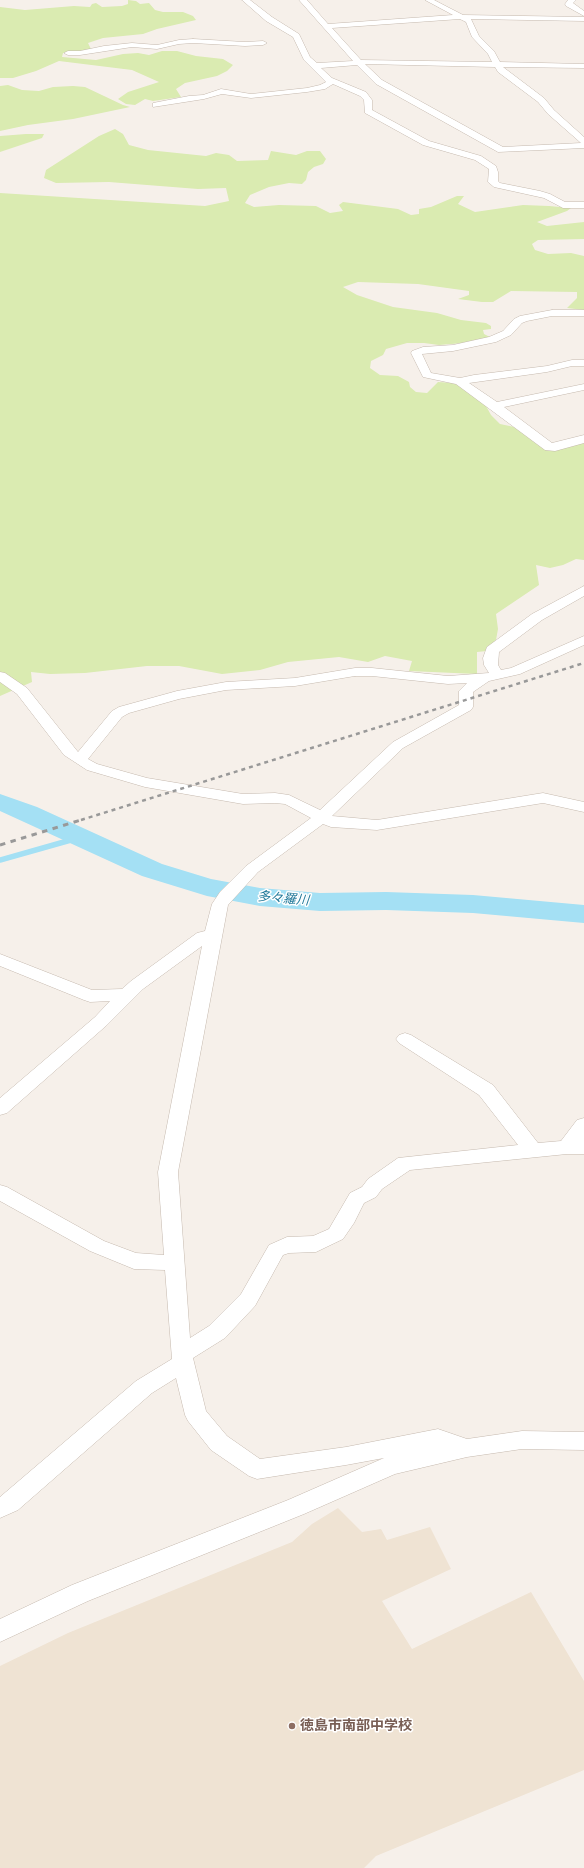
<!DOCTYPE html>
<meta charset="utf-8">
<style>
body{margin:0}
canvas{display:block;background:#f6f0ea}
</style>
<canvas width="584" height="1868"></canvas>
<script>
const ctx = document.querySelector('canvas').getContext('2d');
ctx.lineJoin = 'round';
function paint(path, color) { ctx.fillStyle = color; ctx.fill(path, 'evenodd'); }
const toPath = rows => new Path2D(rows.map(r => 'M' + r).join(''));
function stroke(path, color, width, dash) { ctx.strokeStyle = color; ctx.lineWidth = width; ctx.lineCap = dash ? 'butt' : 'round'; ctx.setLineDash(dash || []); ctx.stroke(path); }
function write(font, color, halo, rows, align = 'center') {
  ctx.font = font + ' Signika,"Noto Sans JP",sans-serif'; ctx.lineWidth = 3; ctx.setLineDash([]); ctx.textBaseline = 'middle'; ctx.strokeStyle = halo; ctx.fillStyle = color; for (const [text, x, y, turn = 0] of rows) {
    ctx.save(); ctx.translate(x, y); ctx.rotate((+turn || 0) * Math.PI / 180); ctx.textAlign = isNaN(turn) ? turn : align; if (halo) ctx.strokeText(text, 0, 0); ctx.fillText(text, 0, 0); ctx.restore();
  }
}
paint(toPath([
 [338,1508,362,1532,381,1529,387,1540,430,1527,451,1569,382,1601,412,1649,531,1592,584,1681,584,1770,376,1856,364,1868,0,1868,0,1666,68,1633,292,1542,312,1524]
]), '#efe3d3');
paint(toPath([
 [128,0,136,1,140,4,149,3,155,10,163,12,183,12,193,16,196,20,157,29,143,34,103,38,88,43,91,49,78,53,63,53,62,57,96,60,123,54,138,53,149,55,162,51,177,51,196,56,223,59,233,65,227,71,217,76,185,83,176,89,181,97,153,101,145,99,135,105,126,104,118,99,128,92,159,82,132,70,59,61,36,71,13,78,0,78,0,7,25,10,74,6,90,7,92,4,96,3,102,7,122,6,128,4],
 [8,85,22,90,39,91,53,87,73,86,85,87,123,105,130,107,73,119,28,125,0,131,0,86],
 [115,129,123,134,129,145,148,150,206,156,216,153,229,155,237,161,268,160,271,151,296,155,307,151,320,151,326,159,323,164,314,167,308,172,306,180,302,184,289,183,269,187,250,195,245,203,254,207,279,205,316,206,330,213,343,211,339,205,343,202,398,209,411,215,419,214,419,209,431,207,457,196,464,196,458,204,475,212,523,205,549,206,571,208,567,211,537,222,547,226,584,222,584,239,538,240,532,244,535,250,548,254,571,253,584,256,584,310,567,308,577,298,577,292,511,291,493,302,482,302,458,299,469,295,469,291,418,284,358,282,343,287,357,295,393,307,437,313,461,320,486,323,491,326,491,329,483,330,484,334,490,337,463,343,439,345,424,343,407,343,386,349,383,355,371,361,370,368,380,375,398,376,409,382,410,387,416,392,427,393,438,382,453,383,465,388,486,406,491,415,500,424,519,428,542,445,584,442,584,560,576,559,563,565,550,568,536,565,539,585,496,614,498,629,496,640,487,651,477,652,477,674,409,671,412,661,385,656,368,662,339,657,288,662,260,670,222,674,179,666,147,666,85,673,50,674,31,672,32,682,0,696,0,193,205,206,229,201,226,188,198,189,109,182,56,183,44,178,46,170,99,136],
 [26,134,44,134,42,138,0,152,0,136]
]), '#daebb1');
stroke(toPath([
 [0,860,78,838]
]), '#a4e0f4', 5.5);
paint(toPath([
 [0,794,37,807,162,864,211,879,260,888,320,893,386,892,473,895,584,905,584,923,473,913,386,910,320,911,260,906,207,896,142,876,0,811,0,794]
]), '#a4e0f4');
const minor = toPath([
 [242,0,250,0,272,17,299,34,310,57,317,63,353,61,299,0,307,0,328,24,453,15,425,0,434,0,463,15,584,17,584,21,471,19,479,36,494,51,500,62,584,64,584,68,503,67,544,98,554,110,584,137,584,148,498,152,376,84,357,65,321,68,332,78,366,92,372,100,372,110,429,141,481,156,496,166,498,172,498,181,500,183,540,191,550,194,565,202,584,202,584,208,563,208,544,198,494,187,488,182,489,169,475,160,423,145,365,113,364,100,360,96,333,84,325,89,307,92,251,98,222,94,204,99,153,107,153,103,189,96,203,95,221,89,251,94,307,88,320,85,326,82,304,60,293,37,266,21,242,0],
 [460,19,466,22,472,37,488,54,492,62,361,60,332,28,460,19],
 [365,64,495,67,498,72,538,102,548,114,581,143,503,147,382,80,365,64],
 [568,0,576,0,573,3,584,11,584,16,566,6,565,4,568,0],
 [193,39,245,42,263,41,267,43,263,45,245,46,193,43,179,44,157,49,132,47,80,55,68,55,64,53,68,51,80,51,104,46,132,43,157,45,179,40,193,39],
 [552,310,584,310,584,316,552,316,527,321,522,323,511,335,496,342,453,351,422,354,431,373,460,378,474,375,547,366,572,360,584,360,584,366,572,366,547,372,469,383,497,402,584,384,584,390,504,407,552,443,584,435,584,443,555,451,545,450,456,384,423,377,411,353,412,351,423,347,453,345,489,337,503,331,514,319,520,316,552,310],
 [584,586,584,596,542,620,499,652,498,665,501,670,511,668,584,636,584,645,520,674,489,681,473,692,473,707,471,710,403,748,332,816,377,820,543,793,584,802,584,812,543,803,377,830,331,827,323,824,258,872,228,905,178,1172,190,1338,209,1326,241,1294,269,1245,287,1237,313,1236,329,1229,350,1193,362,1187,368,1179,398,1158,518,1145,479,1095,399,1043,396,1039,399,1035,405,1033,411,1035,493,1085,538,1143,561,1141,577,1120,584,1118,584,1154,567,1154,410,1170,382,1189,376,1197,364,1203,354,1223,343,1239,316,1252,289,1253,283,1255,255,1306,225,1338,193,1358,206,1411,227,1436,260,1459,346,1447,438,1429,467,1439,522,1431,584,1432,584,1450,522,1449,467,1457,395,1474,304,1514,88,1601,0,1642,0,1619,72,1585,288,1500,384,1458,346,1465,257,1479,249,1476,211,1450,188,1421,185,1415,176,1378,152,1393,18,1510,0,1518,0,1497,136,1381,172,1359,165,1270,134,1269,90,1251,0,1201,0,1185,7,1187,104,1241,136,1253,164,1255,158,1172,202,946,143,989,107,1025,7,1113,0,1115,0,1098,95,1017,110,1001,90,1002,84,1000,0,966,0,954,92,990,122,989,131,981,197,933,205,931,212,904,220,892,246,866,311,818,285,804,275,803,243,804,145,787,87,770,64,755,17,694,0,682,0,672,5,673,27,688,78,752,112,711,119,707,177,691,226,682,295,678,355,668,372,668,448,676,489,673,484,665,483,658,487,647,532,614,584,586],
 [355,676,372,676,448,684,467,683,459,691,459,705,393,742,320,810,289,795,275,793,243,794,147,778,97,764,88,759,122,717,129,713,179,699,226,690,295,686,355,676]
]);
stroke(minor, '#c5b9ae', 1);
paint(minor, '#fff');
stroke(toPath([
 [81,820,584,663]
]), '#999', 2.5, [4, 4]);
stroke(toPath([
 [0,845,84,819]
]), '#999', 3, [5.5, 5.5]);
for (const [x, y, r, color] of [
 [292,1726,4,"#8d6e63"]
]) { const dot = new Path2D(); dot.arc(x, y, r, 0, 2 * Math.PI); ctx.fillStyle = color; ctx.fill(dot); stroke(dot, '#fff', 1.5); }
write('italic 13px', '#247b9b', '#fff', [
 ["多々羅川",283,899,5]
]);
write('bold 14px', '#785e54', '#fff', [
 ["徳島市南部中学校",300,1726]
], 'left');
</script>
